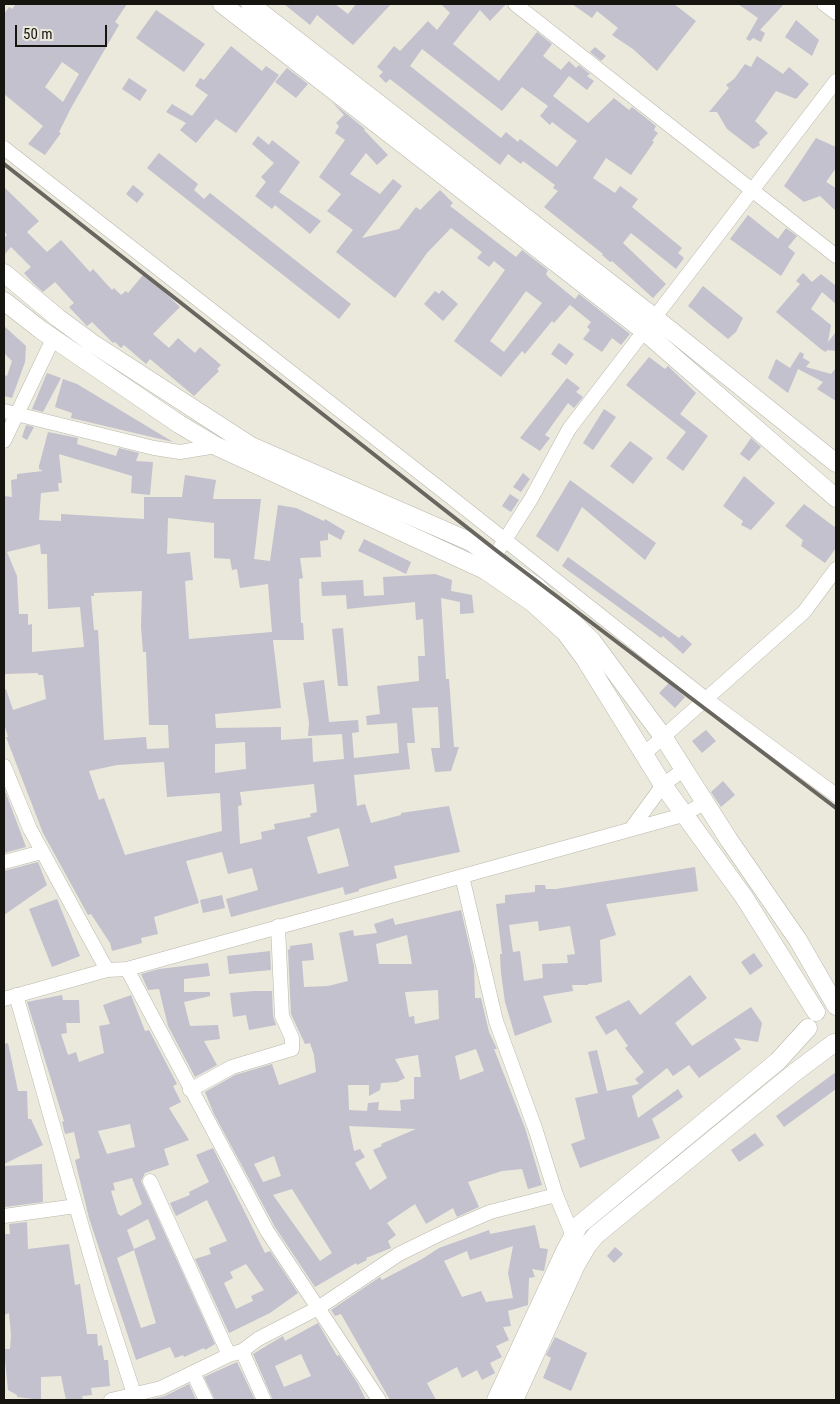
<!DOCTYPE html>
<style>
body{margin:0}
#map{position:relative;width:840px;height:1404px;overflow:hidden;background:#ebe8dc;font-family:"Roboto Condensed",sans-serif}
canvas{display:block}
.frame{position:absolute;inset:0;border:5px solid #161510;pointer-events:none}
.scale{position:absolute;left:15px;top:25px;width:92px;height:22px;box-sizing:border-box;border:2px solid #161510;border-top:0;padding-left:6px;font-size:15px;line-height:18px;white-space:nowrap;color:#161510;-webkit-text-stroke:4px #ebe8dc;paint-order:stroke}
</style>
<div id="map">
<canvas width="840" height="1404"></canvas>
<div class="frame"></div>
<div class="scale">50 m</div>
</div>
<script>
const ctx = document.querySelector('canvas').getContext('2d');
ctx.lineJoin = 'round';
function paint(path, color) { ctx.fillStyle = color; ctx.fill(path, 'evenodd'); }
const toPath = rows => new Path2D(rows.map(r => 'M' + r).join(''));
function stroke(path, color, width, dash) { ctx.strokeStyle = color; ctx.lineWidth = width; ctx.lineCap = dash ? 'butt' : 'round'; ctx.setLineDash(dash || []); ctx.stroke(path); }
paint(toPath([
 [16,4,127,4,115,22,119,25,72,106,59,132,61,133,45,155,28,144,43,126,4,94,4,14,9,7,12,9],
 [62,62,79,74,63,102,45,87],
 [284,4,335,4,348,14,356,4,391,4,353,45,317,15,310,25],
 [441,4,506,4,490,21,480,10,453,44,499,81,537,32,552,44,543,56,561,70,569,61,576,68,579,65,590,74,587,76,594,81,587,90,569,76,553,96,588,123,614,98,629,110,632,107,656,126,654,130,658,133,652,141,654,142,631,175,606,158,593,178,615,193,620,186,638,199,632,207,682,248,678,253,684,258,676,269,631,233,623,243,666,284,653,298,612,261,610,262,602,255,603,254,544,207,558,191,553,188,555,185,523,161,521,164,508,154,500,165,390,79,386,83,379,76,383,72,377,67,394,46,400,51,428,21,437,30,450,13],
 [422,49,502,111,522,87,548,106,540,116,550,125,552,122,577,141,557,167,520,139,518,142,506,132,501,138,410,66],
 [572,4,674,4,696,21,657,71,633,49,612,35,618,28,597,11,592,18],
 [738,4,784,4,760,30,765,33,761,42,753,38,750,41,746,39,758,18],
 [156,10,205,44,184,72,136,38],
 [796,20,819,40,812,56,785,37],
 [231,46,262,71,266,66,279,75,236,133,216,119,196,143,180,130,186,123,166,112,172,104,192,116,208,95,195,86,200,78,204,80],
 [595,47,606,56,601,61,590,52],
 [757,56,783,74,789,67,809,84,796,99,776,91,755,121,768,133,759,142,760,145,753,149,727,129,717,112,709,112,729,88,726,85,734,79,745,64,751,67],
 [287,68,308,84,296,98,275,82],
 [129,78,147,90,140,101,122,89],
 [332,102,365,129,364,130,388,155,377,165,366,153,350,174,380,194,393,179,402,186,362,238,399,229,416,207,420,210,440,190,453,203,450,206,516,257,522,250,548,270,546,274,548,277,575,299,554,323,552,321,525,354,522,351,501,377,454,341,505,270,494,261,489,267,477,258,482,252,451,228,427,253,395,298,336,252,353,230,327,211,341,194,319,177,345,140,335,133,339,126,336,123,344,115],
 [526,291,542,303,504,352,490,341],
 [258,136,269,145,272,140,300,162,279,192,321,221,310,234,275,205,272,209,255,196,266,182,261,177,274,163,252,144],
 [816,138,836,147,836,168,826,182,836,188,836,211,820,196,804,202,784,186],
 [159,153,198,184,194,190,204,199,210,193,351,304,339,319,147,168],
 [133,185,144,194,137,203,126,194],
 [4,187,39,221,27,232,47,252,61,240,90,272,93,269,112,290,114,288,121,295,126,291,128,293,143,275,162,290,180,307,153,334,169,348,178,338,195,353,200,347,221,365,217,369,219,371,194,396,150,359,146,364,124,345,121,348,115,342,113,343,92,322,87,326,69,307,74,303,55,282,43,292,33,283,24,273,31,267,11,247,4,255,4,238,7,235,4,231],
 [748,215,778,239,786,228,797,236,788,247,795,253,781,276,730,239],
 [803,273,812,282,821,274,836,286,836,304,822,292,811,309,831,325,828,342,836,332,836,351,827,350,826,352,822,350,776,312,800,284,796,281],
 [703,286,743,318,736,332,728,339,688,306],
 [442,290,458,304,443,321,424,304,435,291,439,294],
 [579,294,630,334,621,345,612,338,602,352,583,339,590,330,587,327,591,322,570,305],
 [4,326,26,346,25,362,12,398,4,396,4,375,7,376,12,361,4,353],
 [559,343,574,354,566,365,551,354],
 [800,352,804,354,803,358,810,362,806,367,831,374,836,368,836,401,817,389,823,382,798,369,788,393,768,378,776,359,790,368],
 [649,357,665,369,668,366,696,393,680,414,708,436,683,471,666,458,686,432,626,385],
 [47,373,61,378,43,412,32,409],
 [567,378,580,388,576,392,583,397,574,408,568,403,545,435,550,438,540,451,520,438],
 [63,379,77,384,173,442,71,418,72,413,55,407],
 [604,409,616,417,593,450,583,443],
 [26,425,34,427,27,440,22,437],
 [48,432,78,438,77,444,116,456,119,448,139,453,136,461,153,462,150,495,131,493,132,476,59,454,62,483,58,483,59,491,41,493,39,520,61,521,61,514,144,519,144,497,182,497,185,475,216,480,213,499,261,499,254,559,270,561,278,505,296,508,324,521,325,519,345,531,341,540,328,533,328,540,320,541,321,557,300,558,303,578,299,579,301,623,303,623,304,640,273,640,281,708,215,714,216,728,281,727,281,740,312,738,313,762,344,759,342,734,308,736,309,723,303,683,324,680,329,722,358,720,359,732,352,733,354,758,399,753,397,723,367,725,366,716,380,714,377,686,419,681,418,656,425,656,423,619,416,620,415,602,347,609,346,595,322,596,321,582,363,580,364,596,384,595,383,577,435,574,452,580,451,591,472,595,474,613,460,614,460,602,441,598,446,679,449,679,454,747,459,747,451,771,435,772,431,748,440,748,438,707,412,708,415,743,407,743,410,769,354,775,357,806,365,804,371,823,401,815,401,813,449,806,460,852,394,866,397,878,359,889,359,891,345,895,343,887,231,917,226,899,258,890,252,868,228,874,222,852,186,861,199,903,154,917,158,934,141,938,142,943,112,951,110,943,91,914,88,915,43,833,6,737,8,737,4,723,4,689,6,689,13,710,46,699,43,675,38,675,38,673,4,674,4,496,12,497,11,480,17,479,17,474,43,471,39,469,39,466],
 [168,518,214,523,214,558,230,559,232,570,237,569,240,588,268,584,272,632,189,639,185,581,193,580,190,552,167,554],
 [40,544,41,554,47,554,48,609,80,607,84,647,32,652,32,624,28,625,28,614,19,614,17,576,7,552],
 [142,591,141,627,143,652,146,652,149,725,168,725,169,748,147,749,146,737,104,740,98,630,94,630,91,596,94,596,94,593],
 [245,742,246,769,215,773,215,744],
 [164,762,167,797,220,793,222,831,125,855,104,798,99,800,89,771,117,765],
 [314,784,317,812,310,814,311,817,274,824,275,829,261,832,262,839,240,844,238,806,242,805,240,792],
 [339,828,349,866,318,874,307,837],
 [751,438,761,447,749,461,740,454],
 [630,441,653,458,633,484,610,466],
 [523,473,530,479,521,492,513,487],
 [744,476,775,503,751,530,741,525,743,521,723,506],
 [570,480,656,543,645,560,582,507,558,552,536,536],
 [510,494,519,500,511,512,502,506],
 [804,504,836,528,836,548,825,563,801,546,803,540,785,526],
 [364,539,411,562,406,574,358,551],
 [568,557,679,638,682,635,692,644,683,654,663,636,661,638,562,566],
 [343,628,348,686,338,686,332,629],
 [669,683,685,697,675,708,659,693],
 [706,730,716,741,702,753,692,741],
 [723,781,735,795,721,807,711,792],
 [4,788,26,847,4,853],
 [38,862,47,885,4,915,4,871],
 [695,867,698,891,606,904,616,935,600,940,602,982,588,984,588,985,572,985,573,991,543,996,552,1022,515,1036,505,1002,501,973,500,954,502,954,496,904,505,903,505,895,535,892,535,885,545,885,546,889,556,889],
 [538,921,539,931,570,926,575,954,567,955,568,963,542,964,543,978,524,981,520,951,513,952,509,925],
 [222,895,225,908,203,913,200,900],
 [57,899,80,956,52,967,29,909],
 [461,910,474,966,475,998,481,998,489,1032,497,1049,494,1049,525,1128,542,1185,528,1189,522,1169,502,1171,468,1182,479,1207,457,1217,453,1208,426,1224,415,1204,387,1223,396,1235,388,1241,391,1248,366,1258,367,1260,357,1265,356,1263,315,1287,275,1227,214,1114,205,1092,235,1075,272,1064,279,1085,316,1072,314,1055,310,1043,305,1044,291,1014,288,950,290,949,290,946,312,943,314,960,302,961,304,987,328,986,348,981,339,933,353,930,354,936,377,933,374,924,393,918,395,925],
 [407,935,412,964,379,964,376,944],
 [438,990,439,1019,415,1024,414,1016,409,1017,405,992],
 [476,1049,484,1071,460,1080,455,1056],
 [418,1055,421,1077,414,1077,414,1099,400,1100,401,1111,378,1110,379,1102,368,1103,367,1111,349,1110,348,1085,369,1085,369,1096,380,1090,381,1083,397,1082,405,1078,395,1059],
 [349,1126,416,1129,381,1144,382,1146,373,1150,387,1178,370,1190,355,1163,365,1157,360,1149,354,1151],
 [274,1156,281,1176,263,1182,254,1164],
 [292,1189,332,1253,320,1261,273,1195],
 [270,951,271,970,229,974,227,956],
 [754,953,763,966,750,975,741,962],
 [208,963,210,976,184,979,184,992,210,992,210,996,184,1002,190,1026,218,1025,220,1039,204,1041,217,1065,195,1077,168,1026,159,989,148,990,141,974,159,969],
 [690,975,707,998,675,1023,692,1046,751,1007,762,1023,758,1042,734,1038,741,1049,699,1078,689,1065,673,1076,667,1068,632,1096,638,1118,678,1089,683,1097,652,1119,660,1138,580,1168,571,1144,585,1139,575,1098,598,1093,588,1052,597,1050,607,1091,639,1084,635,1079,644,1072,625,1048,628,1046,616,1029,606,1035,595,1017,629,1000,640,1015],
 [254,991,272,991,273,1016,276,1025,249,1030,246,1015,233,1017,230,993],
 [62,995,63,1000,79,1000,80,1023,66,1023,67,1033,61,1034,68,1055,76,1052,79,1062,104,1053,99,1026,110,1024,103,1005,131,995,145,1031,149,1030,177,1084,173,1086,181,1102,169,1108,189,1140,164,1149,169,1165,145,1173,141,1181,215,1344,205,1350,204,1348,184,1357,183,1355,175,1358,170,1347,136,1360,89,1218,75,1160,80,1158,74,1132,65,1134,62,1122,64,1121,27,1002],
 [130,1124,135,1147,107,1154,98,1131],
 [132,1178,142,1204,121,1216,118,1214,111,1191,115,1190,113,1183],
 [148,1219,156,1239,134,1249,127,1230],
 [134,1250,156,1323,141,1328,117,1258],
 [8,1043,18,1091,27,1091,28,1119,31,1119,43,1145,4,1164,4,1044],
 [836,1072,836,1089,784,1127,776,1116],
 [755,1133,764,1145,739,1162,731,1150],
 [213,1148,265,1253,270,1251,298,1293,270,1313,229,1333,195,1259,211,1254,209,1248,227,1241,207,1200,176,1216,170,1203,190,1195,189,1192,209,1182,196,1155],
 [246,1264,264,1290,251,1296,253,1301,236,1309,224,1283,233,1278,230,1272],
 [42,1164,43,1202,5,1207,4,1166],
 [27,1222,28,1249,69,1244,75,1285,80,1284,87,1334,97,1334,98,1346,102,1345,104,1360,108,1360,110,1386,91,1388,92,1395,82,1396,83,1400,66,1400,61,1376,41,1377,41,1400,17,1397,17,1395,8,1390,4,1349,10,1349,11,1335,9,1313,4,1315,4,1234,10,1234,9,1224],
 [535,1225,540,1248,548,1249,544,1271,532,1269,535,1277,529,1278,528,1305,508,1311,511,1326,503,1327,509,1340,496,1346,502,1357,490,1363,495,1373,482,1380,477,1370,462,1378,457,1367,427,1383,436,1400,390,1400,341,1314,335,1316,331,1310,380,1277,382,1280,422,1259,439,1248,489,1230,490,1234],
 [513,1246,508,1273,513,1298,486,1302,481,1291,462,1297,444,1261,467,1251,470,1260],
 [615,1247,623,1254,614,1263,607,1256],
 [318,1323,337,1356,339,1355,358,1384,366,1400,273,1400,253,1354,283,1336,285,1341],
 [301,1354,311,1376,284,1387,275,1366],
 [555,1337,587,1353,571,1391,543,1378,551,1358,546,1355],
 [237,1362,255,1400,215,1400,204,1377],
 [189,1384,196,1400,147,1400,165,1396]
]), '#c2c1cd');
const minor = toPath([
 [515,4,836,256],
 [824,4,836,13],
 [4,148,452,498,707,700,836,795],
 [4,411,154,448,180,452,216,446],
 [4,441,53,339],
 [489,565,531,499,569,429,836,81],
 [645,753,804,612,836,569],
 [4,766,30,829,107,970],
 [631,829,663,785,683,770],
 [4,862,42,852],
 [462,876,496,1021,536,1131,556,1195,573,1236],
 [127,969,267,1231,379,1400],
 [16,995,76,1206],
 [4,999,107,970,127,969,683,815,704,803],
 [190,1090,232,1067,292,1049,292,1038,282,1016,278,926],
 [150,1181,229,1355],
 [4,1216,76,1206,101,1292,136,1400],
 [242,1351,264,1400],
 [193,1373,206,1400],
 [111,1400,161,1388,229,1355,242,1351,258,1339,318,1308,399,1254,444,1232,490,1212,556,1195]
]);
const tertiary = toPath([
 [222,4,644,331,836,498],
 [250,4,654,317,836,463],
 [4,273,58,318,92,343,251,446,471,542,537,587,592,641,664,738,729,840,798,940,836,1006],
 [4,301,41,330,179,424,216,446,485,570,533,603,565,632,585,659,663,785,744,897,816,1012],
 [496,1400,565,1251,579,1225,778,1061,808,1028],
 [514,1400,576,1265,587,1246,596,1235,794,1073,834,1043]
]);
stroke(minor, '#bab8ac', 15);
stroke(tertiary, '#bab8ac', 19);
stroke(minor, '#fff', 14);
stroke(tertiary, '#fff', 18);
stroke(toPath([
 [4,164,497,551,836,808]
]), '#68665f', 4);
</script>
